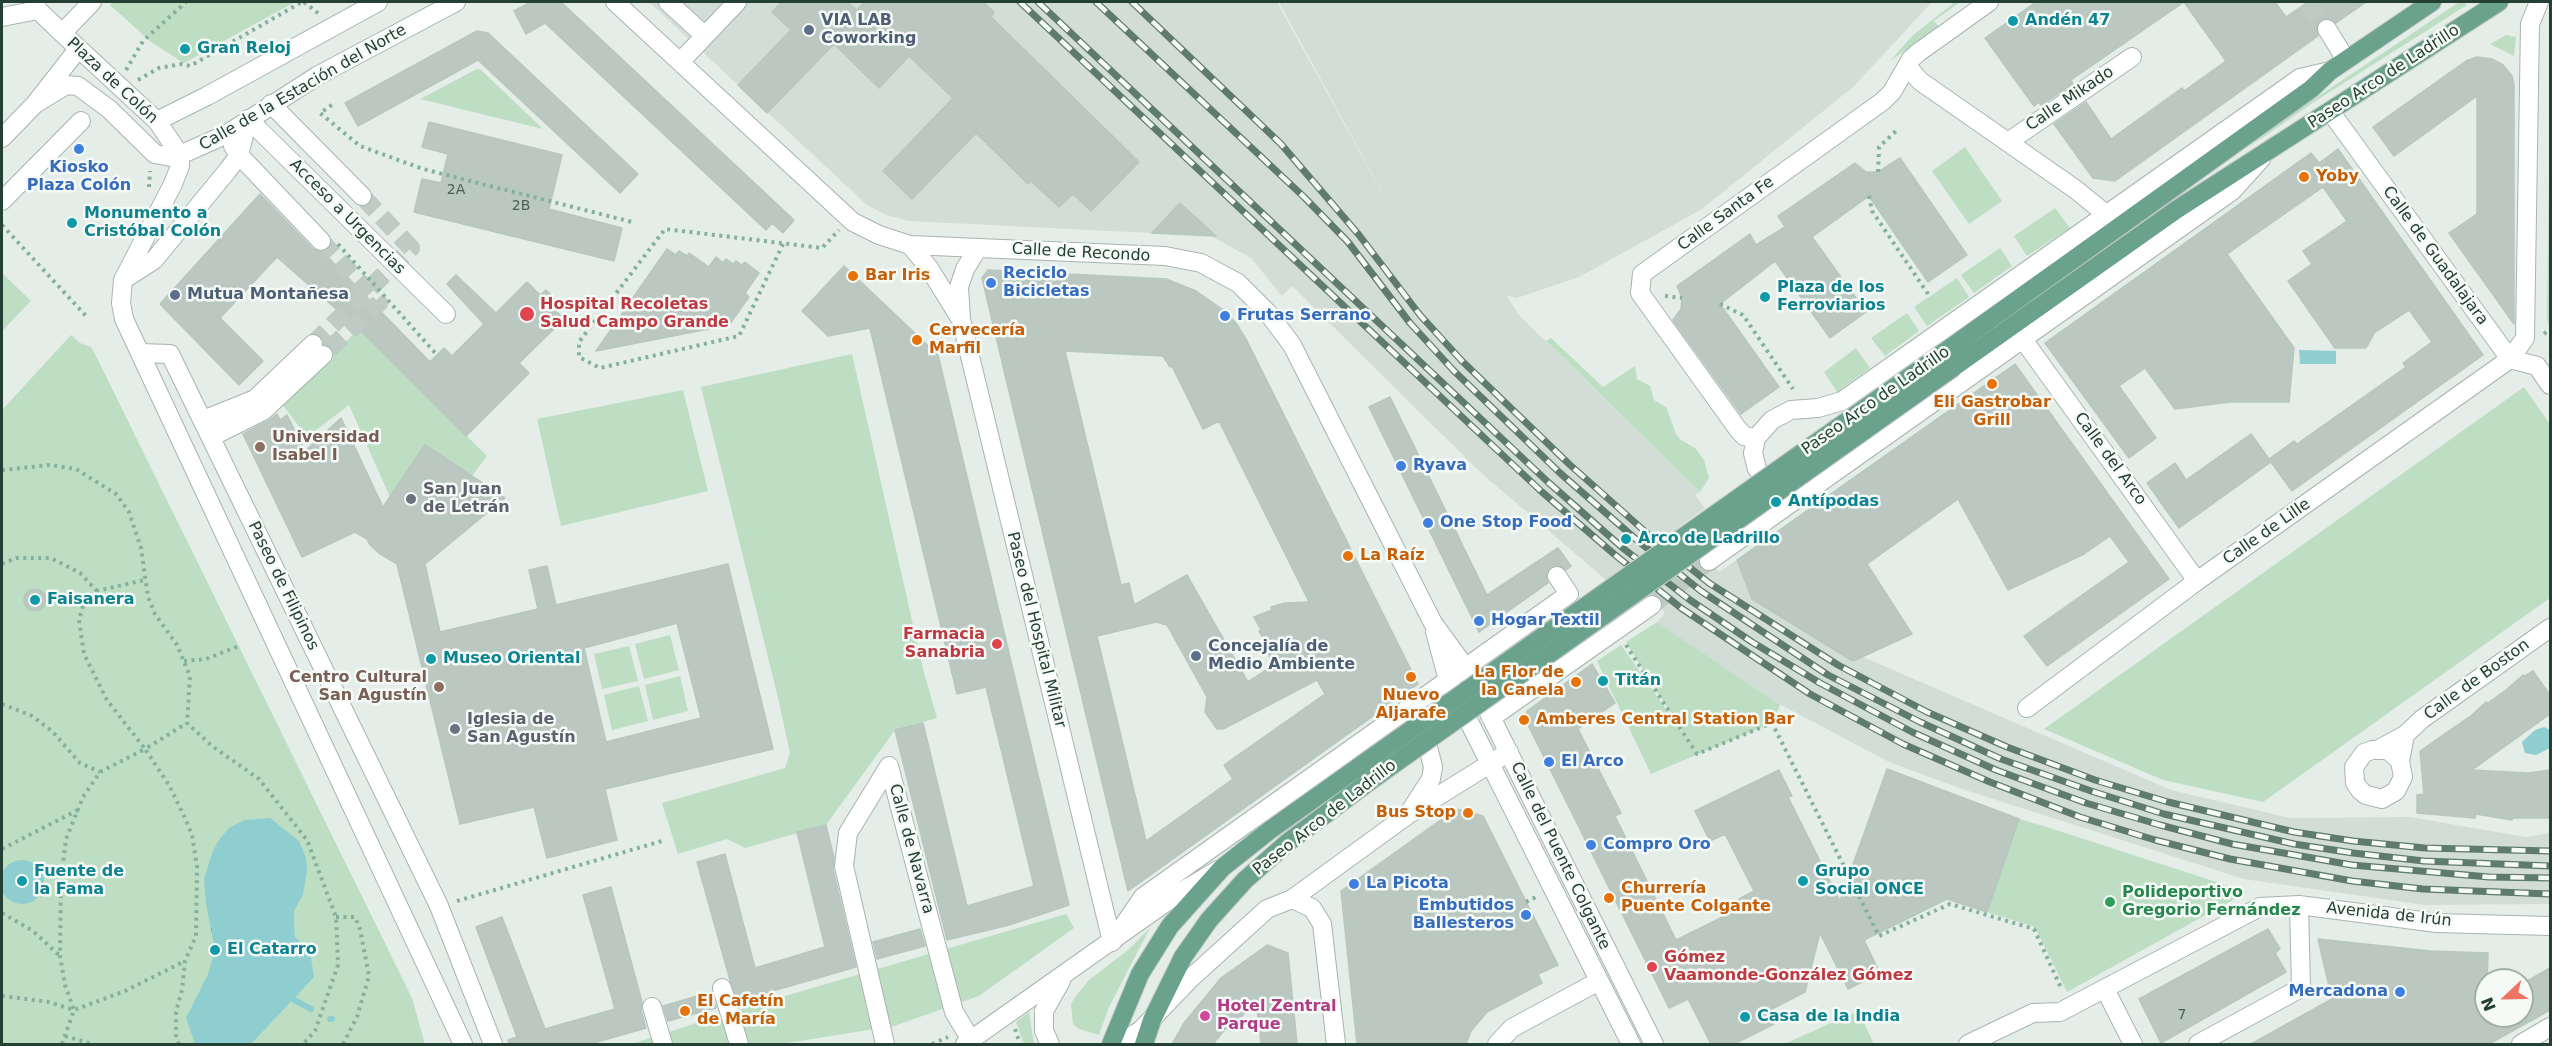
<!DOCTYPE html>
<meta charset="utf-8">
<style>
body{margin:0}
#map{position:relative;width:2552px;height:1046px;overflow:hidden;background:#e4ede8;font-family:"DejaVu Sans",sans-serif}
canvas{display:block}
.frame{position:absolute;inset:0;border:3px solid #243f34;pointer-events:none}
.north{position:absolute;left:2474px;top:968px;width:60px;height:60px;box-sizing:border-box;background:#f5faf7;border:2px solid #a1afa9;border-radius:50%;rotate:248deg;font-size:16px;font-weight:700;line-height:24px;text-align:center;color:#243f34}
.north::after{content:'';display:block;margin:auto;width:21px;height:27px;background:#ee7362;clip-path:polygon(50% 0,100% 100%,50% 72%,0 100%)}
</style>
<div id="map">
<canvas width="2552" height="1046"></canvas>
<div class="frame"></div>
<div class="north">N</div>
</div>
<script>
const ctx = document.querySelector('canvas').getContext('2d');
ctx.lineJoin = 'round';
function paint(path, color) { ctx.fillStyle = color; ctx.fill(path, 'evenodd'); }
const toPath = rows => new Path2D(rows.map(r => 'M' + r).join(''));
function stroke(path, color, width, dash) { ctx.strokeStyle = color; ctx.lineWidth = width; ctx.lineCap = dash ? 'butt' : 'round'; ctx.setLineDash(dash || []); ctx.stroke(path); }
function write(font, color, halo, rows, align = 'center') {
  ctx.font = font + ' "DejaVu Sans",sans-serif'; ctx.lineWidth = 5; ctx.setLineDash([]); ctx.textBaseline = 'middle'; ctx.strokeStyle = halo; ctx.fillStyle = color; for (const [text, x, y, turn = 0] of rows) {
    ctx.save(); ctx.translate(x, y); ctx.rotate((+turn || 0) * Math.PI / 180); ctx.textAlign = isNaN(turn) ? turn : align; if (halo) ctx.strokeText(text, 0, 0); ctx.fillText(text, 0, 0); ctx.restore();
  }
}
paint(toPath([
 [649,2,1277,2,1401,227,1279,2,1932,2,1853,87,1702,209,1579,277,1517,298,1506,295,1519,315,1700,492,1695,495,1705,508,1680,526,1719,572,1737,560,1752,599,1853,661,1863,657,2171,790,2290,818,2410,817,2526,837,2550,833,2550,904,2425,905,2244,879,1962,789,1889,762,1689,656,1657,622,1665,613,1652,596,1630,611,1605,579,1479,471,1292,286,1282,296,1251,258,1211,236,910,221,886,215,867,205]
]), '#d3ddd7');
paint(toPath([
 [113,2,295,2,184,63,151,42,110,5],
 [1955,2,1960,2,1934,21,1939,27,1890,61,1912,36],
 [2459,2,2464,2,2467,5,2314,102,2249,147,2283,120],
 [2506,35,2516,37,2514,56,2490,44],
 [477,69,480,69,543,129,420,99],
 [2550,98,2550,329,2547,319],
 [1965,147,2002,201,1969,224,1932,171],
 [2055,208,2070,228,2027,256,2014,236],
 [2000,248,2012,266,1974,293,1961,275],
 [2,273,31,301,2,331],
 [1957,278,1969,297,1927,326,1914,307],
 [1907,313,1919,331,1885,356,1871,338],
 [359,329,487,456,472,476,425,445,390,497,349,405,307,437,282,404],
 [71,335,80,343,91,347,94,352,412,998,425,1044,2,1044,2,410],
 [1551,338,1603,387,1635,366,1637,379,1650,386,1654,400,1666,407,1676,434,1681,440,1695,448,1704,460,1709,478,1700,492,1546,341],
 [1856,348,1870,368,1837,392,1824,372],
 [852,354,923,669,937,718,895,730,826,825,745,848,727,839,678,854,662,803,785,768,790,753,779,702,701,387],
 [2524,387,2550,424,2550,598,2263,802,2163,780,2044,729],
 [683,390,708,491,561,526,537,419],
 [1657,622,1780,705,1772,723,1651,774,1597,661,1621,645,1684,735,1626,642],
 [670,635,679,670,644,679,635,644],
 [629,646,638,681,602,689,594,654],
 [680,676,688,711,653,720,645,685],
 [639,686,648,721,612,730,604,695],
 [2019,819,2047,827,2247,892,2067,992,2035,927,1987,912],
 [1066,914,1074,928,979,996,894,1026,781,1044,632,1044,730,1012],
 [1150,928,1109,1007,1099,1035,1079,1029,1073,1024,1072,1015,1071,1004,1075,997,1089,980,1128,950],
 [1858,1011,1874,1044,1784,1044],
 [1029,1012,1034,1044,1024,1044,1016,1022]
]), '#bedec3');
paint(toPath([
 [2299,350,2336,351,2336,364,2300,364],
 [2544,727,2550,730,2550,748,2536,755,2525,753,2522,742,2535,730],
 [270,818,299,841,306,858,307,871,303,894,294,911,294,924,295,937,310,951,314,977,251,1044,195,1044,186,1018,208,974,215,950,206,904,204,879,212,853,218,841,229,828,245,820],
 '0 882a22 22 0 1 1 44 0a22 22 0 1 1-44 0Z'
]), '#8eced0');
stroke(toPath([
 [294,1000,311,1009],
 [330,1019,332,1019]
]), '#8eced0', 6);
const building = toPath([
 [531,2,561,2,794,220,783,233,772,223,766,230,545,23,526,34,514,11,531,2],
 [782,2,847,2,857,10,865,2,983,2,994,12,991,17,1139,162,1091,211,1073,194,1059,207,1031,181,1028,184,976,133,912,199,883,171,953,98,909,56,879,88,834,44,767,113,738,85,791,30,772,12,782,2],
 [2036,2,2184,2,2071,80,2073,84,2041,105,2039,102,2034,106,1985,38,2036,2],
 [2184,2,2275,2,2286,17,2308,2,2366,2,2336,23,2327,18,2321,20,2316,29,2318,36,2115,181,2093,178,2054,124,2086,102,2111,139,2182,88,2184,91,2226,61,2184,2],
 [477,31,488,33,638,174,620,193,478,60,358,126,345,103,477,31],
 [2477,57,2492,59,2503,65,2512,76,2514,85,2514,324,2449,233,2477,214,2477,96,2394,156,2373,127,2466,61,2477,57],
 [429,122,562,155,549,209,622,228,614,261,414,212,422,179,441,183,448,154,422,147,429,122],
 [2338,149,2483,355,2292,491,2271,462,2179,528,2147,483,2175,463,2186,480,2251,434,2269,459,2294,441,2297,444,2406,367,2403,363,2432,342,2409,310,2375,332,2366,348,2335,348,2288,281,2312,264,2303,251,2347,221,2323,187,2227,254,2294,348,2289,402,2230,402,2175,409,2145,368,2119,386,2156,438,2129,458,2045,343,2311,153,2319,163,2338,149],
 [1900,158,1967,255,1928,282,1869,196,1812,237,1866,312,1830,338,1775,261,1720,304,1779,387,1741,414,1673,320,1681,309,1682,298,1677,286,1750,234,1756,245,1785,227,1778,216,1855,163,1866,172,1878,172,1900,158],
 [260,194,313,249,323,252,430,362,444,348,452,356,484,324,447,284,456,275,496,313,527,282,540,295,546,290,560,304,555,310,564,319,519,363,529,373,466,436,359,329,277,257,220,318,263,361,239,385,160,304,260,194],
 [1180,203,1216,236,1152,233,1180,203],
 [667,249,676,255,679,251,687,256,689,253,709,267,716,257,723,263,726,259,733,264,736,261,742,265,745,262,759,273,745,293,749,297,729,325,596,351,667,249],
 [844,266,938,355,1069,905,1009,925,947,940,895,730,923,723,967,906,1034,886,986,687,957,694,870,328,828,336,802,311,844,266],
 [988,270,1166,279,1196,291,1222,309,1236,323,1247,341,1418,684,1128,891,982,278,988,270],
 [1065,351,1163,356,1170,367,1172,366,1203,429,1219,421,1309,602,1285,603,1271,607,1272,610,1254,617,1261,630,1259,631,1265,641,1263,643,1274,665,1248,682,1187,575,1134,605,1129,583,1121,585,1065,351],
 [1156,622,1167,625,1207,697,1205,712,1217,729,1223,729,1317,680,1325,694,1224,765,1233,779,1146,841,1097,636,1156,622],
 [2015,364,2169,579,2047,666,2024,636,2129,562,2110,536,2084,554,2008,590,1958,499,1867,564,1912,634,1853,661,1752,599,1737,560,2015,364],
 [1390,397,1487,595,1558,548,1571,566,1566,570,1557,565,1550,567,1546,576,1548,583,1479,632,1369,407,1390,397],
 [277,414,280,420,287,415,305,451,341,418,383,507,425,445,505,498,425,564,440,632,538,609,529,570,547,566,556,605,728,564,773,749,605,789,617,840,547,858,534,807,460,824,397,564,379,553,370,545,367,539,355,532,302,557,243,434,268,421,277,414],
 [677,623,701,718,606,742,584,648,677,623],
 '24 600a11 11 0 1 1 22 0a11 11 0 1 1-22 0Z',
 [1592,664,1615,703,1578,729,1621,813,1615,816,1676,940,1743,907,1739,899,1754,891,1725,834,1710,841,1695,811,1779,770,1792,796,1788,797,1840,901,1887,769,2019,819,1987,912,1947,899,1864,940,1880,973,1848,989,1820,933,1805,992,1768,1011,1774,1024,1734,1044,1711,1044,1688,999,1669,1008,1525,719,1527,711,1592,664],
 [2533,671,2550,695,2550,714,2472,770,2529,773,2550,770,2550,818,2513,818,2512,820,2476,814,2475,818,2417,813,2417,795,2424,794,2420,751,2472,715,2486,702,2488,703,2506,690,2523,675,2525,676,2533,671],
 [1456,809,1483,816,1558,965,1538,974,1542,983,1487,1012,1471,1031,1466,1044,1357,1044,1341,891,1456,809],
 [826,825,834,858,833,869,856,967,738,1001,730,980,697,862,725,854,755,968,825,947,797,832,826,825],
 [611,887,642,1002,641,1010,646,1028,590,1044,509,1044,508,1040,517,1037,476,927,502,917,545,1029,615,1009,583,895,611,887],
 [920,929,925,946,877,959,873,942,920,929],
 [2268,929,2280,949,2275,953,2286,972,2161,1043,2139,999,2268,929],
 [2318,939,2430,951,2488,953,2486,1016,2522,1016,2522,984,2550,968,2550,1010,2489,1044,2251,1044,2332,999,2318,939],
 [1267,945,1288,953,1297,1044,1261,1044,1256,999,1230,1031,1226,1028,1213,1044,1172,1044,1184,1023,1221,978,1267,945],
 [711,992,716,1008,668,1021,663,1006,711,992]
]);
paint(building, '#bac8c1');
stroke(building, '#b7c7be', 1.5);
stroke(toPath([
 [2307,2,2327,29],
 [321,241,379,303,323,355],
 [313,344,411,248,362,196],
 [1652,605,1709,561]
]), '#becac4', 18, [18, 9]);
const minor = toPath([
 [35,2,38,10,63,34,157,121,180,155,180,166,173,184,123,280,121,303,124,319,463,1044],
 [615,2,853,222,879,235,910,245,1165,256,1201,263,1238,283,1268,313,1292,345,1433,623,1465,667,1478,691,1654,1044],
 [668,2,705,36],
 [2,17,38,10],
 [69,26,92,2],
 [2327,29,2346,60],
 [680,62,737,2],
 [1907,66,1920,81,2075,189,2107,215],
 [35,104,66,85,78,86,109,109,155,154,171,157,180,155,227,134,317,76,456,2],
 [271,104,362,196],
 [2330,111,2510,359,2537,366,2550,385],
 [248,119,446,314],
 [157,121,207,96,378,2],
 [2,138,35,104,78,49],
 [2008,142,2132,57],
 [233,146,239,155,321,241],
 [2,201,81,121],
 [910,245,929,268,960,318],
 [978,248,965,269,959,287,961,319,1112,942],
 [126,278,154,260,228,170,239,155,248,119],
 [2022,338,2197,581],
 [140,353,170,354,439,906,493,1044],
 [203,420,255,399,313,344],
 [211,437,263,411,323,355],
 [1756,438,1772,420,1791,410,1818,408,1842,401,2300,78,2330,71],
 [1756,438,1744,436,1737,428,1640,293,1642,274,1883,101,1892,92,1911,59,1919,52,1989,2],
 [1756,438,1753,453,1757,469],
 [1709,561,2232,191,2261,159],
 [1435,632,1448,680,1631,1044],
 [2027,708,2197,581,2510,359,2525,338,2530,24,2539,2],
 [1491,718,1652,605],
 [2379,749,2405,735,2422,719,2550,628],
 [2400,761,2388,750,2372,750,2364,753,2354,767,2355,783,2360,790,2366,795,2382,799,2396,791,2403,777,2400,761,2405,735],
 [1411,810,1431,779,1433,767,1429,751,1420,729],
 [1292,899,1312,908,1322,924,1336,1044],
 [1112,942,1143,897,1569,594,1557,576],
 [722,988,739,1044],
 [2105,989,2133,1044],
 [652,1007,663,1044],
 [885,1044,844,866,848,833,889,766,954,1012,971,1040],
 [965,1044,1179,893,1218,870],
 [1050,1044,1044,1031,1044,1011,1061,981],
 [1119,1044,1141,1030,1191,978,1267,909,1292,899,1409,814,1509,752],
 [1497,1044,1512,1028,1599,981],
 [1968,1044,2033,1013,2060,1012,2260,907,2299,905,2437,923,2550,926],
 [2198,1044,2301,988,2299,905],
 [2521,1044,2550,1027]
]);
const major = toPath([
 [1943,353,2311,89,2330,71,2432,2],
 [1954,367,2176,210,2499,2],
 [1111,1044,1140,974,1170,926,1222,868,1270,830,1360,766],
 [1144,1044,1152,1020,1183,957,1209,920,1245,880,1287,843,1370,781]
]);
stroke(minor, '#a7b5ae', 20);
stroke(major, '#c2c9c6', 20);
stroke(toPath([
 [304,2,319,14],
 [126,70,143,41,186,2],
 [138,80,159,68,182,64,190,66,302,2],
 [332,105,320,113,360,146,423,169,632,222],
 [1878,172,1879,147,1896,131],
 [149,187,150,171],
 [1869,196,1872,211,1928,294],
 [2,225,87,317],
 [338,244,437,355],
 [783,244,739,336,600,368,579,357,579,342,665,229,822,248,839,230],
 [1665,296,1682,298],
 [1720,304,1743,315,1793,389],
 [2544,334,2550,329],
 [2,470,50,465,76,469,116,494,129,512,141,548,148,597,155,614,177,645,190,676,187,723,212,746,259,779,307,840,336,917,338,965,315,1031,303,1044],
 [2,564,16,558,51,558,80,573,97,591],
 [1626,645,1697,754,1772,723,1879,936,1950,904,2034,929,2062,990],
 [184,661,206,659,239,646],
 [2,704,32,716,52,731,80,763,100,772],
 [2,849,78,810],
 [457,901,662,841],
 [1526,902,1536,897],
 [2,913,33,931,59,955],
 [336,917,355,917,360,929,369,976,357,1017,343,1044],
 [211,930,212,930],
 [2,996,49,1002,74,1010,65,985,60,956,61,880,66,839,83,797,100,772,145,749,107,700,84,654,79,620,83,606,97,591,144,580],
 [1015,1029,1020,1044],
 [65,1036,92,1044],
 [62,1044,74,1010,125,991,185,961],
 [179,1044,176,1039,176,1012,182,990,185,961,196,936,197,866,192,835,185,818,169,785,145,749,187,723],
 [932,1044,948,1037]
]), '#86b09e', 4, [3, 4.5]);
stroke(minor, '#fff', 18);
stroke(major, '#6aa28d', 18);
const rail = toPath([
 [1020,2,1542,492,1614,554,1681,608,1810,694,1903,744,1990,782,2080,817,2155,840,2230,859,2352,881,2423,889,2550,894],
 [1038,2,1549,483,1624,549,1690,600,1752,642,1820,683,1912,732,1996,770,2086,803,2160,825,2232,844,2352,865,2489,877,2550,878],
 [1096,2,1304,197,1348,242,1410,323,1454,371,1560,473,1638,541,1701,591,1828,675,1920,722,2001,759,2091,791,2164,814,2294,844,2353,853,2424,861,2550,866],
 [1132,2,1281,144,1359,235,1420,315,1462,361,1569,464,1649,535,1709,583,1838,665,1927,712,2007,747,2095,780,2168,802,2294,832,2353,841,2425,848,2550,851]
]);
stroke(rail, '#5f7a6f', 7);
stroke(rail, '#f5faf7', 4.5, [14]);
const majorBridge = toPath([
 [1360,766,1943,353],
 [1370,781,1954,367]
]);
stroke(majorBridge, '#c2c9c6', 20, []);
stroke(majorBridge, '#6aa28d', 18);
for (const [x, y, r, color] of [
 [2013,21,6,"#0f9aa8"],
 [809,30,6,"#5c6f8a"],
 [185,49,6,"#0f9aa8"],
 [79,149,6,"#3f7fe0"],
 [2304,177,6,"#e8710a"],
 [72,223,6,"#0f9aa8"],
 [853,276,6,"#e8710a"],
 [991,283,6,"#3f7fe0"],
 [175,295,6,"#5c6f8a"],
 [1765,297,6,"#0f9aa8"],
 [527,314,8,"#e0444e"],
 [1225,316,6,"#3f7fe0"],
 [917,340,6,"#e8710a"],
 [1992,384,6,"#e8710a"],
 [260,447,6,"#8d6e63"],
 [1401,466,6,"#3f7fe0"],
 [411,499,6,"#6b7280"],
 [1776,502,6,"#0f9aa8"],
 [1428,523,6,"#3f7fe0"],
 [1626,539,6,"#0f9aa8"],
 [1348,556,6,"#e8710a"],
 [35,600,6,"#0f9aa8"],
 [1479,621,6,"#3f7fe0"],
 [997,644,6,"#e0444e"],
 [1196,656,6,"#5c6f8a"],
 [431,659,6,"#0f9aa8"],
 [1411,677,6,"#e8710a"],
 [1603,681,6,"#0f9aa8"],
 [1576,682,6,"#e8710a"],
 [439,687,6,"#8d6e63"],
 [1524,720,6,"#e8710a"],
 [455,729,6,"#6b7280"],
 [1549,762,6,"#3f7fe0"],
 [1468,813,6,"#e8710a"],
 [1591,845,6,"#3f7fe0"],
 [22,881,6,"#0f9aa8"],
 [1803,881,6,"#0f9aa8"],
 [1354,884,6,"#3f7fe0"],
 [1609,898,6,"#e8710a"],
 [2110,902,6,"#2e9e5b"],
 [1526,915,6,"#3f7fe0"],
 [215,950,6,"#0f9aa8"],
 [1652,967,6,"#e0444e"],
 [2400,992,6,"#3f7fe0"],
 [685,1011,6,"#e8710a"],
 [1205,1016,6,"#d1479c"],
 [1745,1017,6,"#0f9aa8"]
]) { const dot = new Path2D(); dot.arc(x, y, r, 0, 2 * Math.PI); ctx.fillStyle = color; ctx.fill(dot); stroke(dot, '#f5faf7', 2); }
write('14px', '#4a6157', null, [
 ["2A",456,190],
 ["2B",521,206],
 ["7",2182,1015]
]);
write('bold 16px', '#4e5e75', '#f5faf7', [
 ["VIA LAB",821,21],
 ["Coworking",821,39],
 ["Mutua Montañesa",187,295],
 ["Concejalía de",1208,647],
 ["Medio Ambiente",1208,665]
], 'left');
write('bold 16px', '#0d838f', '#f5faf7', [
 ["Andén 47",2025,21],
 ["Gran Reloj",197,49],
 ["Monumento a",84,214],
 ["Cristóbal Colón",84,232],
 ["Plaza de los",1777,288],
 ["Ferroviarios",1777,306],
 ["Antípodas",1788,502],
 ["Arco de Ladrillo",1638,539],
 ["Faisanera",47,600],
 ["Museo Oriental",443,659],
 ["Titán",1615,681],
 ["Fuente de",34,872],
 ["la Fama",34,890],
 ["Grupo",1815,872],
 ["Social ONCE",1815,890],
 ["El Catarro",227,950],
 ["Casa de la India",1757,1017]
], 'left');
write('16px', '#243f34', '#f5faf7', [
 ["Paseo Arco de Ladrillo",2384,77,-33],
 ["Plaza de Colón",112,81,43],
 ["Calle de la Estación del Norte",303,88,-30],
 ["Calle Mikado",2070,99,-34],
 ["Calle Santa Fe",1726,214,-36],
 ["Acceso a Urgencias",347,217,45],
 ["Calle de Recondo",1081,253,3],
 ["Calle de Guadalajara",2435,256,54],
 ["Paseo Arco de Ladrillo",1876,401,-35],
 ["Calle del Arco",2110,459,54],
 ["Calle de Lille",2267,532,-35],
 ["Paseo de Filipinos",283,586,64],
 ["Paseo del Hospital Militar",1036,630,76],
 ["Calle de Boston",2477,680,-36],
 ["Paseo Arco de Ladrillo",1325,818,-38],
 ["Calle de Navarra",911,849,75],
 ["Calle del Puente Colgante",1560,856,64],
 ["Avenida de Irún",2389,915,6]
]);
write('bold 16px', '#366cbe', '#f5faf7', [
 ["Kiosko",79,168,"center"],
 ["Plaza Colón",79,186,"center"],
 ["Reciclo",1003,274],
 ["Bicicletas",1003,292],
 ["Frutas Serrano",1237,316],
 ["Ryava",1413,466],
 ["One Stop Food",1440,523],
 ["Hogar Textil",1491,621],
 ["El Arco",1561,762],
 ["Compro Oro",1603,845],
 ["La Picota",1366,884],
 ["Embutidos",1514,906,"right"],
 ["Ballesteros",1514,924,"right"],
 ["Mercadona",2388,992,"right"]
], 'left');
write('bold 16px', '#c56008', '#f5faf7', [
 ["Yoby",2316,177],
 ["Bar Iris",865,276],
 ["Cervecería",929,331],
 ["Marfil",929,349],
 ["Eli Gastrobar",1992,403,"center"],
 ["Grill",1992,421,"center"],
 ["La Raíz",1360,556],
 ["La Flor de",1564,673,"right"],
 ["la Canela",1564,691,"right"],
 ["Nuevo",1411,696,"center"],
 ["Aljarafe",1411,714,"center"],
 ["Amberes Central Station Bar",1536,720],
 ["Bus Stop",1456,813,"right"],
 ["Churrería",1621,889],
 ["Puente Colgante",1621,907],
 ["El Cafetín",697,1002],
 ["de María",697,1020]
], 'left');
write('bold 16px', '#be3a42', '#f5faf7', [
 ["Hospital Recoletas",540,305],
 ["Salud Campo Grande",540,323],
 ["Farmacia",985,635,"right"],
 ["Sanabria",985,653,"right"],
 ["Gómez",1664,958],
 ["Vaamonde-González Gómez",1664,976]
], 'left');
write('bold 16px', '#785e54', '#f5faf7', [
 ["Universidad",272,438],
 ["Isabel I",272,456],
 ["Centro Cultural",427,678,"right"],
 ["San Agustín",427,696,"right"]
], 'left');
write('bold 16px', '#5b616d', '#f5faf7', [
 ["San Juan",423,490],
 ["de Letrán",423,508],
 ["Iglesia de",467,720],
 ["San Agustín",467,738]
], 'left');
write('bold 16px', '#27864d', '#f5faf7', [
 ["Polideportivo",2122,893],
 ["Gregorio Fernández",2122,911]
], 'left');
write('bold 16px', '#b23c85', '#f5faf7', [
 ["Hotel Zentral",1217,1007],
 ["Parque",1217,1025]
], 'left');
</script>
